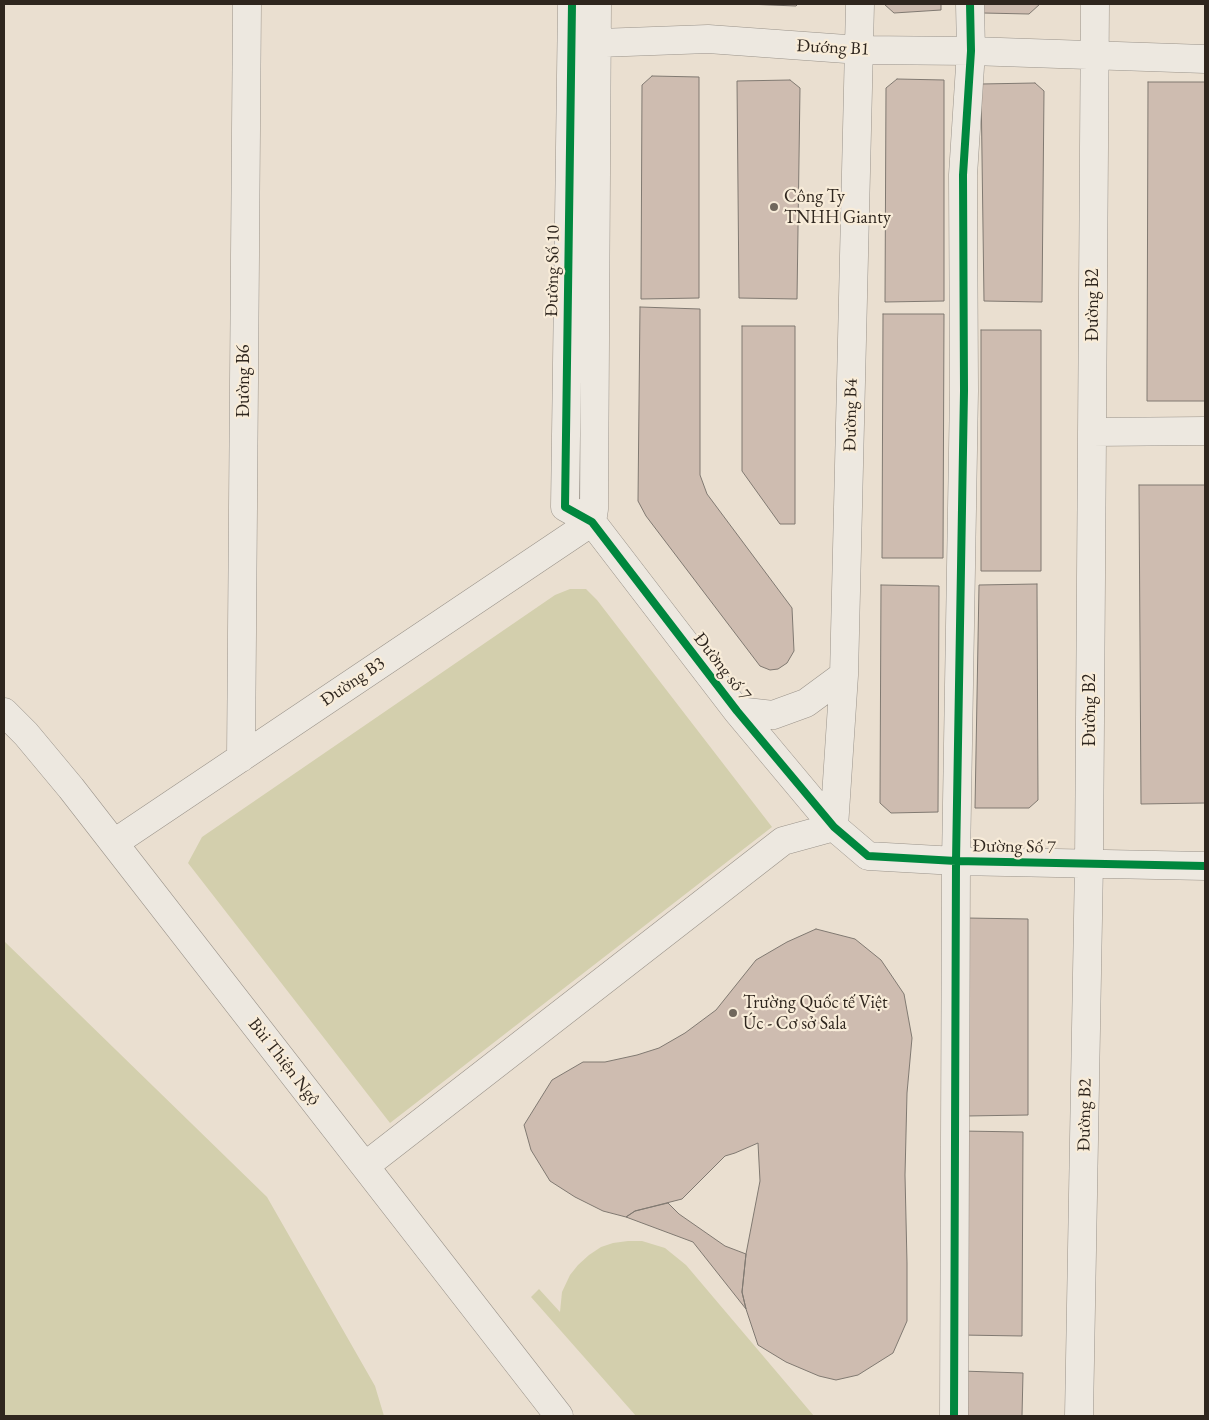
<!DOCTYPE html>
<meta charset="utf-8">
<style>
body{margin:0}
#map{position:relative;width:1209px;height:1420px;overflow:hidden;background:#eadfd0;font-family:"EB Garamond",serif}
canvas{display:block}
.frame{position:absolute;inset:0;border:5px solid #2f261e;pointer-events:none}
</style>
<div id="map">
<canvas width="1209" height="1420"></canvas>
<div class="frame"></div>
</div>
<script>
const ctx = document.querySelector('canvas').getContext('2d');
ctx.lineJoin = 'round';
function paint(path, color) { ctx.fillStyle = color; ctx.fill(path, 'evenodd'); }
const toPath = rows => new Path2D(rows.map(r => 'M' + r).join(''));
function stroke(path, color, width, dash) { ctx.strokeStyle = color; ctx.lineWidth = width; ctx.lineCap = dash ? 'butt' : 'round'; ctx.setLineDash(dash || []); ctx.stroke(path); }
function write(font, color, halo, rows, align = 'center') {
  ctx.font = font + ' "EB Garamond",serif'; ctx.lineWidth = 4.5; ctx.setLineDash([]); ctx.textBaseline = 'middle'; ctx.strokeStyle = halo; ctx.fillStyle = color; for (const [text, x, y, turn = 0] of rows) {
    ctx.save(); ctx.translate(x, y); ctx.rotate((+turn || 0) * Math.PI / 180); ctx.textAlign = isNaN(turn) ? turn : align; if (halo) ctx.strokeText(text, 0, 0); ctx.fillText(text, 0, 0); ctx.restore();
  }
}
paint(toPath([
 [570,589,586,589,597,600,772,827,390,1123,188,863,202,837,555,595],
 [4,941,267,1197,375,1386,384,1416,4,1416],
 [628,1241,642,1241,665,1248,686,1265,814,1416,636,1416,531,1297,539,1289,560,1312,562,1292,570,1275,578,1265,589,1255,601,1247,613,1243]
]), '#d3cfad');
const building = toPath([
 [746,4,798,4,796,6,746,4],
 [884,4,941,4,941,10,894,13,884,4],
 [983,4,1040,4,1029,14,983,13,983,4],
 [652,76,699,77,699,298,641,299,642,85,652,76],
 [897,79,944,80,944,301,885,302,886,88,897,79],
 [790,80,800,88,797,299,739,298,737,81,790,80],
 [1148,82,1205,82,1205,401,1147,401,1148,82],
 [1035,83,1044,91,1042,302,984,301,981,84,1035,83],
 [640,307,700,309,700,475,707,494,792,608,794,651,787,663,778,669,770,670,760,666,646,516,638,501,640,307],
 [883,314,944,314,943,558,882,558,883,314],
 [742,326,795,326,795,524,780,524,742,471,742,326],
 [981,330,1041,330,1041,571,981,571,981,330],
 [1139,485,1205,485,1205,803,1141,804,1139,485],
 [1037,584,1038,800,1029,808,975,808,979,585,1037,584],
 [881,585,939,586,938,812,891,813,880,803,881,585],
 [966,918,1028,919,1028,1115,967,1116,966,918],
 [816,929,855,939,881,960,904,994,912,1038,907,1093,905,1175,907,1263,907,1321,893,1353,858,1375,836,1380,819,1376,786,1362,758,1345,746,1309,742,1292,746,1254,760,1181,758,1143,735,1153,725,1156,682,1199,635,1211,626,1217,603,1211,575,1197,550,1181,531,1150,524,1125,552,1080,583,1062,605,1062,637,1055,659,1048,685,1033,716,1010,756,960,787,942,816,929],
 [961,1131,1023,1132,1022,1336,961,1335,961,1131],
 [668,1203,679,1214,725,1246,746,1254,742,1292,746,1309,693,1242,626,1217,635,1211,668,1203],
 [961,1371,1023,1373,1022,1416,961,1416,961,1371]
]);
paint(building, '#cebcb0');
stroke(building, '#807971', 1);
const minor = toPath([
 [572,4,565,507,592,522,737,711,834,827,868,856,956,861,1205,866],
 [572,44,708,39,860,50,971,51,1205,59],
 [1092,432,1205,431],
 [592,522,594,509,597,4],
 [737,711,773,715,806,703,844,675],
 [4,712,26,734,71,788,559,1416],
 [241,758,247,4],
 [834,827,844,675,860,4],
 [114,843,592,522],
 [365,1166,783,841,834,827],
 [954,1416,956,861,964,391,963,175,971,51,970,4],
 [1079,1416,1089,863,1095,4]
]);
stroke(minor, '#9a938a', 29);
stroke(minor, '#ede8e0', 28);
stroke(toPath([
 [572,4,565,507,592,522,737,711,834,827,868,856,956,861,1205,866],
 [954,1416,956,861,964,391,963,175,971,51,970,4]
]), '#00873e', 8);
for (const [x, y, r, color] of [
 [774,207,5,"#70675c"],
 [733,1013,5,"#70675c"]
]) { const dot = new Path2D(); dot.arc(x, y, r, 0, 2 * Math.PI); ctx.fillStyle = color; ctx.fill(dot); stroke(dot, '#f8ecd9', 2); }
write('18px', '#2f261e', '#f8ecd9', [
 ["Đướng B1",833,48,3],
 ["Đường Số 10",553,271,-89],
 ["Đường B2",1093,305,-90],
 ["Đường B6",244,381,-90],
 ["Đường B4",851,415,-89],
 ["Đường số 7",722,667,52],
 ["Đường B3",353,682,-34],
 ["Đường B2",1090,710,-90],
 ["Đường Số 7",1014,847,1],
 ["Bùi Thiện Ngộ",284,1062,52],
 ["Đường B2",1085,1115,-89]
]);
write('18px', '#2f261e', '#f8ecd9', [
 ["Công Ty",784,197],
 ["TNHH Gianty",784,218],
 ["Trường Quốc tế Việt",743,1003],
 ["Úc - Cơ sở Sala",743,1024]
], 'left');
</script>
